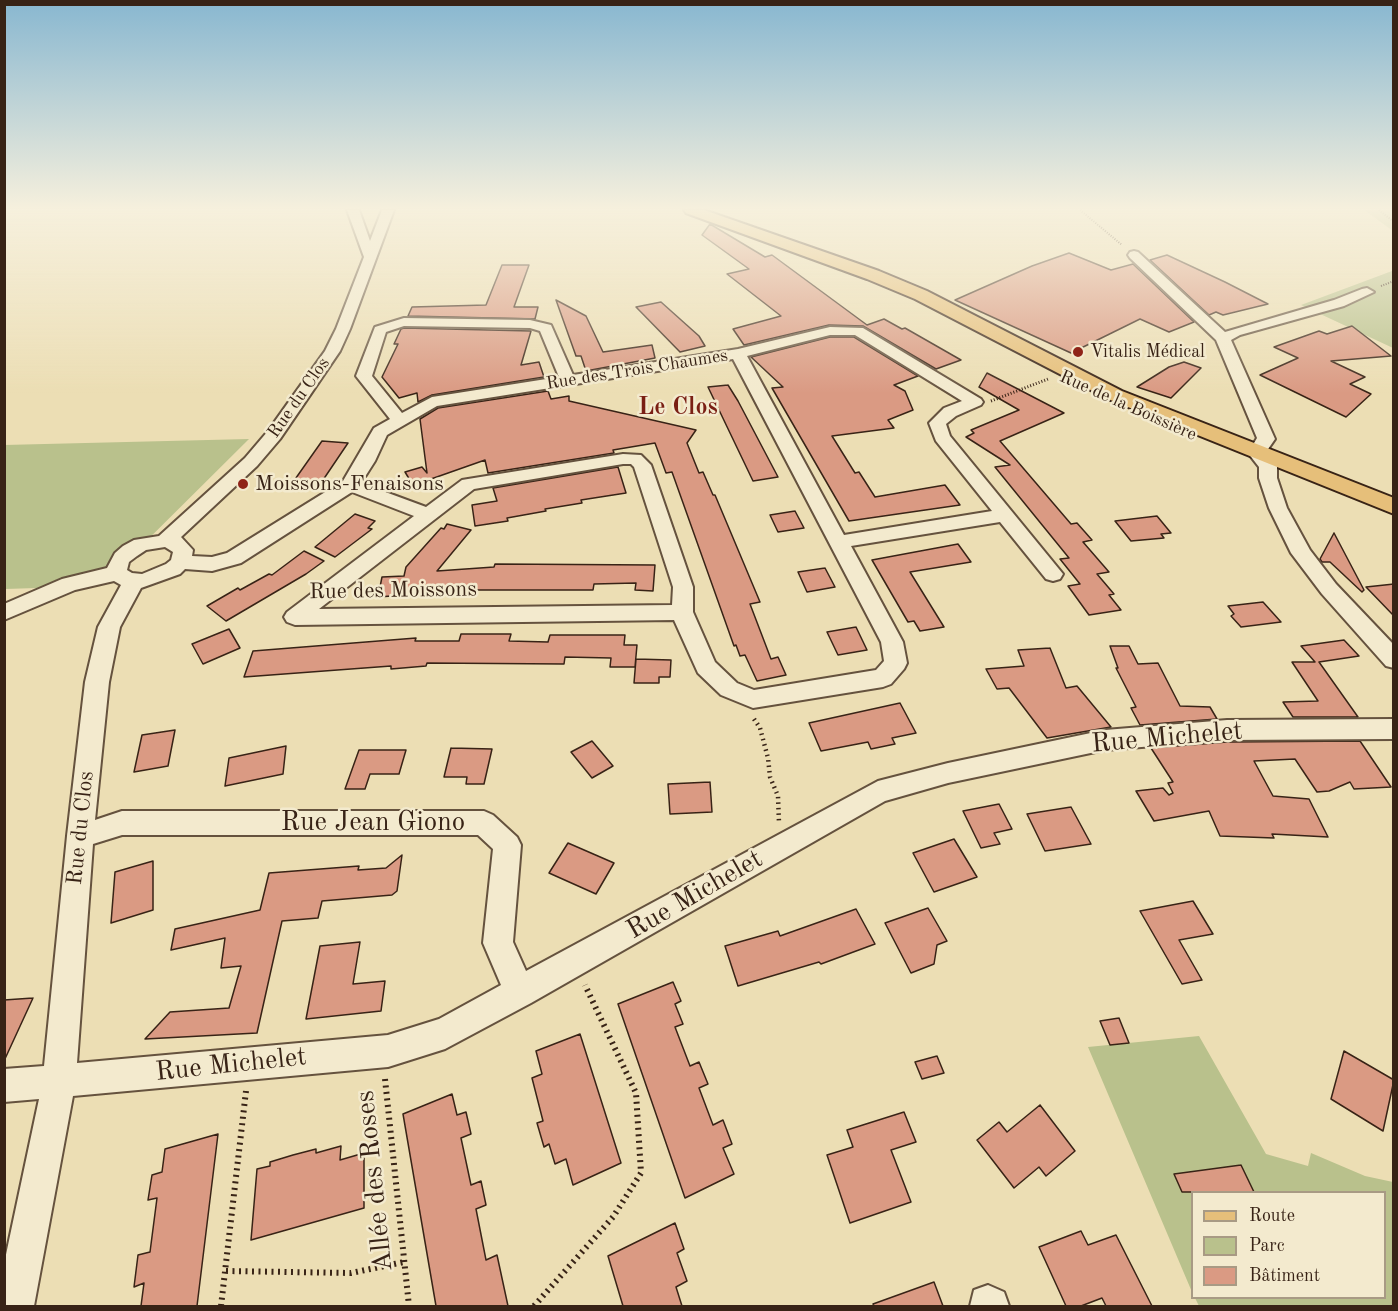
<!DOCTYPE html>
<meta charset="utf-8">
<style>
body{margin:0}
#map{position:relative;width:1398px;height:1311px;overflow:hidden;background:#ecdeb4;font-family:"Old Standard TT",serif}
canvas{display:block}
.frame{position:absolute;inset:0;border:6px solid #382316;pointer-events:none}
.legend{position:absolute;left:1191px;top:1191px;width:195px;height:108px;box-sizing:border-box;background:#f3eace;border:2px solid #a89a84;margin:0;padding:8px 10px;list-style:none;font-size:18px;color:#382316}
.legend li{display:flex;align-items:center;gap:12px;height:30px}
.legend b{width:30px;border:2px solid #a89a84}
</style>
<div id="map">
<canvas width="1398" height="1311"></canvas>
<div class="frame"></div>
<ul class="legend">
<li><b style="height:8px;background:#e6bf7a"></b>Route</li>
<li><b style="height:16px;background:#b9c18c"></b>Parc</li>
<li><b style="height:16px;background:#da9a83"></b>Bâtiment</li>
</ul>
</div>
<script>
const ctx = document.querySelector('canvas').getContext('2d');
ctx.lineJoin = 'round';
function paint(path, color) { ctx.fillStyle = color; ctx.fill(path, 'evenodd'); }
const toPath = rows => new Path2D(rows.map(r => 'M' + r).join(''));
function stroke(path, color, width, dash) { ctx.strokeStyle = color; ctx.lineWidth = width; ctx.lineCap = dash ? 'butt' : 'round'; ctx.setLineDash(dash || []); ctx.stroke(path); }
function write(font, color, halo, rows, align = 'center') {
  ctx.font = font + ' "Old Standard TT",serif'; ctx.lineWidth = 5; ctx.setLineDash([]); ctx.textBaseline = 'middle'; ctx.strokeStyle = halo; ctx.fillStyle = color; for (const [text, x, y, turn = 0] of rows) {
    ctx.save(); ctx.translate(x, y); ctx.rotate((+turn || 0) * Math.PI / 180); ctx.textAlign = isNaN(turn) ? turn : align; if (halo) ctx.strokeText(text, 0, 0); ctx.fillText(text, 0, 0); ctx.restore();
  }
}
paint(toPath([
 [1364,210,1393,210,1393,231],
 [1393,269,1393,348,1301,305,1392,271],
 [249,439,101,586,5,589,4,445],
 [1199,1036,1266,1154,1308,1166,1311,1153,1365,1176,1393,1182,1393,1306,1199,1306,1195,1298,1384,1298,1384,1192,1192,1192,1192,1292,1088,1047]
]), '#b9c18c');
const building = toPath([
 [710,224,765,257,772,255,867,325,884,319,902,329,905,328,961,360,936,369,863,326,829,325,744,345,733,329,781,316,727,274,749,269,702,235,710,224],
 [1069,253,1111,270,1133,264,1194,322,1169,332,1140,319,1071,353,955,300,1032,266,1069,253],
 [1167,255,1225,282,1268,304,1223,315,1216,312,1209,315,1150,260,1167,255],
 [502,265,529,265,514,307,538,307,535,319,408,316,412,307,486,305,502,265],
 [556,300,586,316,603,352,652,345,655,358,586,371,581,356,576,356,556,300],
 [661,302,699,336,705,346,680,352,636,307,661,302],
 [1352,326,1391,356,1331,361,1365,377,1350,384,1371,394,1346,417,1260,375,1298,358,1274,347,1319,331,1327,334,1352,326],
 [404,328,531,331,521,365,539,362,544,377,432,395,418,402,417,393,399,398,382,377,398,344,394,344,401,329,404,328],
 [830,337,854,337,918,376,894,385,905,391,913,410,888,420,894,428,832,436,855,473,859,472,875,497,945,485,960,505,849,521,772,388,783,387,751,357,830,337],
 [1184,362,1201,368,1171,398,1137,387,1169,367,1184,362],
 [987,373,1064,413,1000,441,1071,524,1077,523,1092,540,1083,542,1109,572,1097,574,1114,594,1109,595,1121,610,1089,615,1068,586,1080,584,1060,559,1069,558,995,467,1010,465,966,437,974,433,971,430,1019,410,979,387,987,373],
 [728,385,738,401,778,477,753,481,708,387,728,385],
 [548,391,551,399,569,396,569,401,696,430,687,443,699,473,703,472,713,495,715,495,760,602,750,604,771,659,778,657,786,675,757,681,745,655,740,656,736,645,734,646,672,472,666,473,655,443,613,450,614,453,488,473,485,460,431,479,434,484,416,490,405,472,422,467,427,473,420,419,438,408,548,391],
 [322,441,348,443,323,480,307,491,291,485,322,441],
 [618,467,626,493,581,500,582,503,545,509,546,511,507,518,508,521,475,526,472,505,497,501,493,488,618,467],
 [795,511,804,528,778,532,770,515,795,511],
 [355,514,375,521,368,528,372,529,335,557,315,547,355,514],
 [1157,516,1171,533,1161,534,1164,538,1131,541,1115,521,1157,516],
 [447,524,471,530,437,571,494,567,495,564,655,565,653,591,635,590,636,583,594,584,593,590,473,590,378,597,382,577,404,576,406,567,441,528,444,529,447,524],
 [1334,533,1364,590,1362,592,1330,562,1322,562,1320,559,1334,533],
 [958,544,971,562,910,572,944,627,920,631,914,621,908,622,872,560,958,544],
 [304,551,324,561,306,574,226,621,207,606,238,588,240,590,269,574,272,575,304,551],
 [825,568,835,587,807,592,798,572,825,568],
 [1394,584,1394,616,1366,587,1394,584],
 [1263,602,1281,622,1241,627,1231,616,1234,614,1228,606,1263,602],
 [856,627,867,650,838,655,827,632,856,627],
 [229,629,240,648,203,664,192,644,229,629],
 [461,634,511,634,509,641,548,642,550,635,625,635,624,645,637,645,635,667,610,667,611,658,565,657,564,664,427,663,426,666,391,669,391,666,244,677,253,651,416,638,415,641,459,641,461,634],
 [1344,640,1359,656,1319,662,1358,717,1293,717,1283,702,1318,701,1292,662,1315,662,1301,646,1344,640],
 [1110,646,1129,646,1138,664,1158,663,1180,706,1210,707,1217,719,1140,725,1131,708,1136,707,1116,668,1118,668,1110,646],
 [1050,648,1066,688,1077,686,1111,727,1047,738,1009,688,997,689,986,669,1024,666,1018,650,1050,648],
 [636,659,671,660,670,677,659,677,659,683,634,683,636,659],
 [900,703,916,733,892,738,895,744,871,749,868,742,821,751,809,723,900,703],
 [175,730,168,766,134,772,142,735,175,730],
 [592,741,613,766,592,778,571,752,592,741],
 [1360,741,1391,787,1354,789,1350,782,1329,791,1317,792,1295,759,1254,761,1273,796,1309,799,1328,837,1272,834,1274,838,1220,836,1209,811,1154,821,1136,791,1163,788,1169,795,1173,793,1168,783,1173,782,1151,748,1227,742,1360,741],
 [286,746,283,774,225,786,229,758,286,746],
 [451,748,492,749,484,784,466,784,467,777,444,777,451,748],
 [359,750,406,750,399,774,370,774,365,789,345,789,359,750],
 [710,782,712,812,670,814,668,784,710,782],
 [999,804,1012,829,994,833,1000,844,981,848,963,811,999,804],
 [1071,807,1091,844,1045,851,1027,814,1071,807],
 [954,839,977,877,934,892,913,853,954,839],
 [568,843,614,863,596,894,549,873,568,843],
 [402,855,397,891,392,895,322,901,318,918,282,921,257,1033,145,1039,170,1012,229,1008,241,966,221,968,225,938,171,950,175,929,260,910,269,873,359,866,358,870,386,868,402,855],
 [153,861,153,910,111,923,115,872,153,861],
 [1193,901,1213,934,1179,940,1202,980,1182,984,1140,911,1193,901],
 [928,908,947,941,937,945,934,964,911,973,885,923,928,908],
 [856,909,875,944,821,964,819,962,738,986,725,946,778,931,780,936,856,909],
 [360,942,353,984,385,981,381,1011,306,1019,320,946,360,942],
 [673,982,681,1001,675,1004,683,1024,675,1027,690,1066,699,1062,708,1084,699,1088,713,1125,723,1120,732,1144,723,1148,734,1174,685,1198,618,1004,673,982],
 [33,998,4,1061,4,1000,33,998],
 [1119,1018,1129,1043,1110,1045,1100,1021,1119,1018],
 [580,1034,621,1163,573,1185,566,1159,555,1164,549,1144,544,1147,537,1123,543,1121,532,1078,542,1074,536,1051,580,1034],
 [1344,1051,1394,1080,1383,1131,1331,1099,1344,1051],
 [937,1056,944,1073,922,1079,915,1062,937,1056],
 [452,1094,457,1115,466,1112,471,1134,461,1138,471,1185,481,1181,486,1205,476,1209,486,1260,497,1255,508,1306,436,1306,403,1114,452,1094],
 [1040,1105,1075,1151,1046,1176,1039,1167,1014,1188,977,1140,999,1122,1007,1132,1040,1105],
 [904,1112,916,1142,891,1150,911,1202,850,1223,827,1155,853,1147,847,1130,904,1112],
 [218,1134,197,1306,141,1306,144,1283,134,1287,138,1255,150,1252,157,1198,148,1200,152,1175,162,1172,165,1149,218,1134],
 [341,1146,340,1160,364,1153,364,1208,251,1240,257,1169,270,1166,270,1162,293,1155,316,1149,316,1153,341,1146],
 [1241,1165,1254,1192,1182,1192,1174,1174,1241,1165],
 [675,1223,684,1249,677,1253,687,1281,676,1287,682,1306,623,1306,608,1256,675,1223],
 [1081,1231,1088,1245,1116,1235,1152,1306,1106,1306,1102,1298,1081,1306,1066,1306,1039,1247,1081,1231],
 [934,1282,943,1306,874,1306,873,1304,934,1282]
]);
paint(building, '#da9a83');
stroke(building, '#382316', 1.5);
const minor = toPath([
 [347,210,359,210,370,241,382,210,394,210,350,329,340,351,280,439,257,466,181,537,193,550,192,556,212,557,227,553,343,481,374,428,390,419,356,376,375,327,404,318,530,320,551,325,573,375,738,349,830,327,863,328,981,399,983,402,981,405,956,416,946,424,950,436,1063,574,1060,579,1053,581,1046,579,1000,522,851,546,903,642,907,663,904,669,891,684,883,687,753,708,721,695,698,673,674,620,295,625,287,622,284,617,287,612,414,516,352,492,241,563,212,571,185,569,180,574,141,588,120,627,109,682,95,820,122,811,484,811,493,815,517,837,521,845,513,942,526,971,878,781,948,763,1105,730,1227,720,1394,719,1394,739,1227,740,1105,750,948,783,885,801,531,1003,445,1049,388,1067,73,1096,34,1306,4,1306,4,1264,39,1099,4,1102,4,1069,44,1066,67,836,85,682,98,627,121,585,114,581,75,590,4,620,4,604,62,579,107,568,115,553,123,546,134,540,159,536,245,458,268,431,325,351,336,329,364,257,347,210],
 [404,326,530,328,540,331,559,377,432,397,402,413,372,376,386,332,404,326],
 [830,335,855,335,962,401,944,408,929,423,936,441,992,511,844,535,747,356,830,335],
 [733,359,881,642,884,661,876,670,754,690,737,683,715,662,693,612,693,587,651,465,641,455,623,454,468,479,462,480,426,507,361,483,375,461,387,435,437,406,733,359],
 [623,464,631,464,634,467,673,587,672,605,319,609,474,489,623,464],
 [165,547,173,552,171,560,166,564,142,574,132,573,127,570,129,562,137,556,146,550,165,547],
 [122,835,478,835,493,849,483,943,501,985,439,1019,388,1035,77,1063,93,844,122,835],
 [1134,251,1138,252,1225,332,1334,300,1362,289,1367,288,1374,292,1344,306,1240,335,1231,340,1275,439,1266,452,1277,466,1277,478,1287,508,1310,550,1336,584,1394,645,1394,668,1386,666,1322,594,1291,553,1269,508,1259,478,1259,467,1248,453,1257,438,1216,340,1130,258,1128,255,1130,252,1134,251],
 [988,1285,1004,1292,1009,1306,970,1306,974,1290,988,1285]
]);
const major = toPath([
 [684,210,704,210,879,271,927,291,1122,391,1394,498,1394,514,1108,399,915,299,867,279,686,213,684,210]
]);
stroke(minor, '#65523e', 4);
stroke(major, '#382316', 4);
stroke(toPath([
 [1080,210,1122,245],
 [1379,210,1394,222],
 [1391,210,1394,212],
 [1381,286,1394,281]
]), '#382316', 2, [1, 1.5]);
stroke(toPath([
 [991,401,1048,379]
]), '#382316', 3, [1, 2]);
stroke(toPath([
 [754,719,760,728,768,758,770,777,778,796,779,823]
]), '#382316', 4.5, [1.5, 4]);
stroke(toPath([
 [385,1079,409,1306],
 [226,1271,351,1273,404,1262],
 [221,1306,246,1091],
 [534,1306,613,1217,641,1173,636,1093,585,985]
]), '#382316', 6, [2, 4.5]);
paint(minor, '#f3eace');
paint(major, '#e6bf7a');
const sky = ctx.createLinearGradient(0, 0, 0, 393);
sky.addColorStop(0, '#88b7d0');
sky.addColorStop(0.53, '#f6f0dd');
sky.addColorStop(1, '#f6f0dd00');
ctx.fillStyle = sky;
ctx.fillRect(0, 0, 1398, 393);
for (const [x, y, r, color] of [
 [1078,352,6,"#8f2418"],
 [243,484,6,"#8f2418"]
]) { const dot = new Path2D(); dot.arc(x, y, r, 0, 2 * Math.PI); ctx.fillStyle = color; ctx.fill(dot); stroke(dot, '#f3eace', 2); }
write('18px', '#382316', '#f3eace', [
 ["Vitalis Médical",1090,352]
], 'left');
write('18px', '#382316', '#f3eace', [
 ["Rue des Trois Chaumes",637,370,-9],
 ["Rue du Clos",299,398,-55],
 ["Rue de la Boissière",1128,406,24]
]);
write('22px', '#382316', '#f3eace', [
 ["Moissons-Fenaisons",255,484]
], 'left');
write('22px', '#382316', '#f3eace', [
 ["Rue des Moissons",393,591,-1],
 ["Rue du Clos",81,828,-84]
]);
write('bold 24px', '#7a1f14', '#f3eace', [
 ["Le Clos",678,408]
]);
write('27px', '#382316', '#f3eace', [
 ["Rue Michelet",1167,738,-5],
 ["Rue Jean Giono",373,823],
 ["Rue Michelet",695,895,-30],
 ["Rue Michelet",231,1065,-6],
 ["Allée des Roses",375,1181,-96]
]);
</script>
